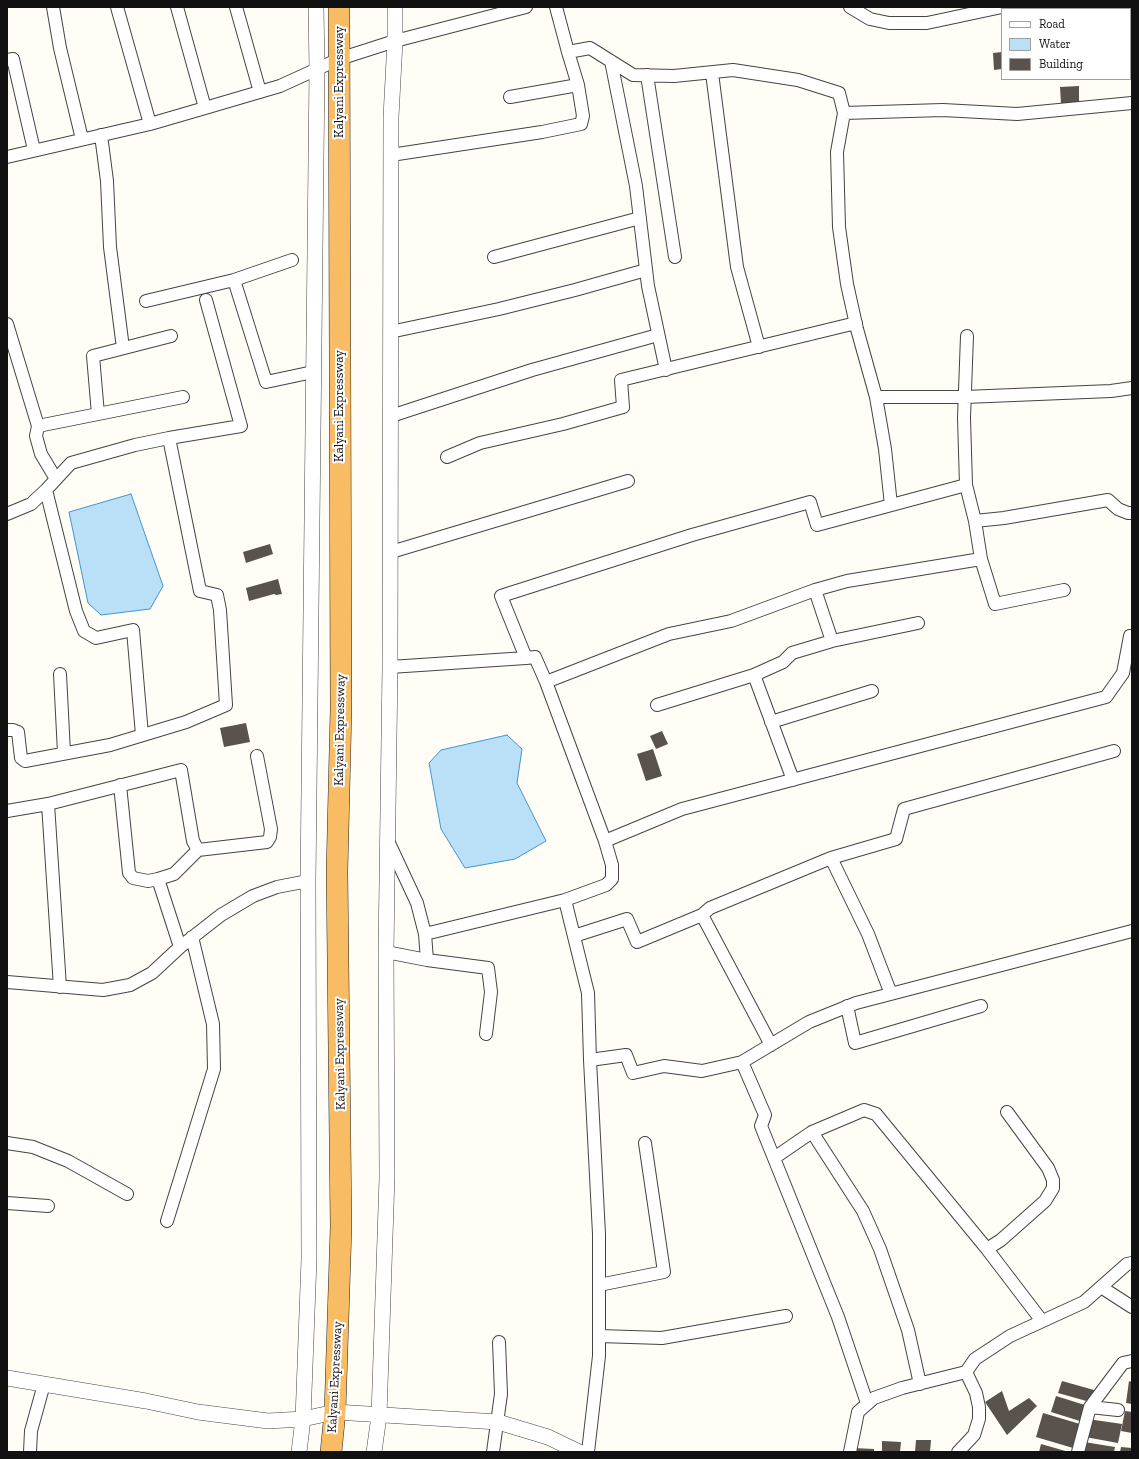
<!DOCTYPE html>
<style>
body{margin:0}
#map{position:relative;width:1139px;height:1459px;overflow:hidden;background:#fffdf5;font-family:"Zilla Slab",serif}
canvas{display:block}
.frame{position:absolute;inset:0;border:8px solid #111;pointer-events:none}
.legend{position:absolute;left:1001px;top:8px;width:130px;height:72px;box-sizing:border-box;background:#fff;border:1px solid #a0a0a0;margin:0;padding:5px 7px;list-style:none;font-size:12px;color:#111}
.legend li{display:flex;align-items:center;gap:8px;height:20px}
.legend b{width:20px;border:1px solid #a0a0a0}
</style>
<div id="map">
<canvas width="1139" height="1459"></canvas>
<div class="frame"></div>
<ul class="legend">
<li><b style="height:5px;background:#fff"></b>Road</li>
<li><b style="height:11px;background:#b9e0f7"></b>Water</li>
<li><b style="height:11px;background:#5a524d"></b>Building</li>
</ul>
</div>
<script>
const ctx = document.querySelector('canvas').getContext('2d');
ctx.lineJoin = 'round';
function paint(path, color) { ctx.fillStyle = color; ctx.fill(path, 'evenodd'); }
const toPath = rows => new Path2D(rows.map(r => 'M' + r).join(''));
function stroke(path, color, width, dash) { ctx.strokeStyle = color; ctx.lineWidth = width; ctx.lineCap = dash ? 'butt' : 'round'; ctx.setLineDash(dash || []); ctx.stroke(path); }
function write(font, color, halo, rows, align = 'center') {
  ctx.font = font + ' "Zilla Slab",serif'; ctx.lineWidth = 4; ctx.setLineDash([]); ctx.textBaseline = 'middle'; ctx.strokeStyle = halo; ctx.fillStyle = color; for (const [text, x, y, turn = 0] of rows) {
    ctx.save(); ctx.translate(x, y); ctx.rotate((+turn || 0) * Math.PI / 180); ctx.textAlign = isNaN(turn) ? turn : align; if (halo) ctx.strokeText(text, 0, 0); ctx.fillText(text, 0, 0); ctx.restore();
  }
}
const water = toPath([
 [131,494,163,586,150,609,101,615,88,603,69,512,131,494],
 [507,735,522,749,517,783,546,841,515,859,465,868,441,829,429,763,441,750,507,735]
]);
paint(water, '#b9e0f7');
stroke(water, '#3f96cf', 1);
paint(toPath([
 [1121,7,1132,7,1132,18,1130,18,1130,9,1122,9],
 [1002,52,1002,69,994,70,993,53],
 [1079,86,1079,103,1061,104,1060,87],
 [270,544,273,554,246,563,243,552],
 [278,579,282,594,276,595,274,594,249,601,246,588],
 [246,723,250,742,224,747,220,728],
 [662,731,668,744,656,749,650,736],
 [653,749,662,776,646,781,637,754],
 [1062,1381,1094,1390,1090,1402,1058,1393],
 [1129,1381,1132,1382,1132,1404,1126,1403],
 [1002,1391,1009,1411,1029,1398,1037,1406,1007,1435,985,1402],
 [1056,1396,1088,1406,1083,1422,1051,1412],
 [1125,1411,1132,1412,1132,1433,1121,1431],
 [1043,1413,1080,1424,1073,1448,1036,1437],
 [1088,1419,1122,1424,1118,1443,1085,1437],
 [916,1440,931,1440,930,1452,915,1452],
 [882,1441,901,1442,900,1452,882,1452],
 [1084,1442,1115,1447,1114,1452,1082,1452],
 [1041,1444,1069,1452,1039,1452],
 [1121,1447,1132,1448,1132,1452,1120,1452],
 [853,1448,874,1449,874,1452,853,1452]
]), '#5a524d');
const minor = toPath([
 [53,7,60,48,82,139],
 [117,7,150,124],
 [177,7,205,108],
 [236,7,260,92],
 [556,7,568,52,590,48,633,75,674,76,733,70,798,80,839,93,844,113,837,152,839,227,847,284,857,329,876,397,885,449,891,505],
 [850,7,870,19,889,23,927,23,1002,7],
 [7,60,13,59,34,150],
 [611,61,636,186,648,286,666,370],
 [712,73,737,267,759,347],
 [647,75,675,257],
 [510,97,578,85],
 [844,113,943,110,1017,114,1132,103],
 [101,135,107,181,110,247,123,348],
 [391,155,542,132,581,124,583,116,578,85,568,52],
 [7,157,150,124,205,108,280,86,339,59,395,41,526,7],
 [494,257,640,218],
 [234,280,266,382,313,372],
 [146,301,234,280,292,260],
 [7,324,38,426,36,436,41,454,56,479],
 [390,332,499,309,575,290,646,270],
 [876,397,965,397,1111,391,1132,388],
 [98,414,93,356,171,336],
 [391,416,532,370,658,335],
 [38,426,183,397],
 [169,438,241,426,206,300],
 [447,457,480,443,563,424,623,407,621,380,856,323],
 [966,485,964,418,967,336],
 [46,490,76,611,84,631,96,638,133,630,142,735],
 [7,514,31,504,46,490,71,463,135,445,169,438,200,591,217,595,220,610,226,705,186,722,110,745,25,761,21,758,18,732,13,730,7,730],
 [975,521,981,559,995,604,1064,590],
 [391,552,628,481],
 [832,641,815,590,847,581,981,559],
 [526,658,535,657,546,682,669,634,731,621,815,590],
 [390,667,526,658,501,596,692,535,810,502,817,525,966,485,975,521,1004,518,1108,500,1118,509,1128,513,1132,513],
 [60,674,64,753],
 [754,675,783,662,792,653,832,641,918,623],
 [546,682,605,841],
 [657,705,754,675,793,780],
 [771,722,872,691],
 [120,785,129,873,133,878,148,881,158,879],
 [48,804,60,987],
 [7,811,48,804,181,770,193,841,198,850,174,874,158,879,180,947],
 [389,843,417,903,425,934,427,960],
 [198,850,267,842,270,837,271,829,257,756],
 [702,915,771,1045],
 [425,934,565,900],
 [574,936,627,919,637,942,702,915,710,908,831,858],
 [386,952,427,960,488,968,491,992,486,1034],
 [7,982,103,990,130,985,152,973,180,947,221,915,253,896,277,887,308,881],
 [891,994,868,934,831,858,896,839,904,809,1114,751],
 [847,1006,855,1043,981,1006],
 [590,1060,626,1055,633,1073,664,1066,702,1071,742,1062,809,1022,856,1003,1132,931],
 [742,1062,765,1115,761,1126,838,1317,867,1403],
 [812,1132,863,1211,880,1249,908,1330,920,1384],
 [7,1143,33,1147,68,1161,127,1194],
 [774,1158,812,1132,864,1110,876,1114,987,1249,1042,1321],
 [7,1203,48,1206],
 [167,1221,214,1069,213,1024,192,937],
 [987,1249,1001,1240,1045,1201,1053,1188,1053,1180,1048,1168,1007,1112],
 [599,1285,664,1272,645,1143],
 [1101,1287,1132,1307],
 [599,1336,662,1338,786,1316],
 [1090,1407,1118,1410],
 [30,1452,31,1431,44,1384],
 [493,1452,501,1394,499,1342],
 [588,1452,599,1356,599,1234,590,1060,588,993,565,900,606,885,612,879,612,865,605,841,682,809,1106,697,1123,673,1130,636,1132,636],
 [850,1452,858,1412,874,1398,902,1388,966,1372,975,1359,1010,1336,1084,1302,1127,1264,1132,1263],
 [958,1452,974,1435,979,1419,979,1407,976,1393,966,1372],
 [1078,1452,1090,1407,1123,1363,1132,1361]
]);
const tertiary = toPath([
 [7,1378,146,1401,198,1412,268,1421,303,1419,335,1412,498,1422,548,1437,579,1452],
 [299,1452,303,1419,309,1259,308,881,317,70,316,7],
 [374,1452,379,1416,387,1177,386,952,390,667,391,117,395,41,395,7]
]);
const trunk = toPath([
 [331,1452,335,1412,341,1227,337,871,341,709,339,7]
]);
stroke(minor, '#444', 14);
stroke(tertiary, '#444', 16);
stroke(trunk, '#222', 22);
stroke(minor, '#fff', 12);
stroke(tertiary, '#fff', 15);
stroke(trunk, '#f7bc64', 21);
write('13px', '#111', '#fff', [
 ["Kalyani Expressway",339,82,-90],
 ["Kalyani Expressway",339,406,-90],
 ["Kalyani Expressway",340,730,-89],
 ["Kalyani Expressway",340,1054,-91],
 ["Kalyani Expressway",335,1377,-87]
]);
</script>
